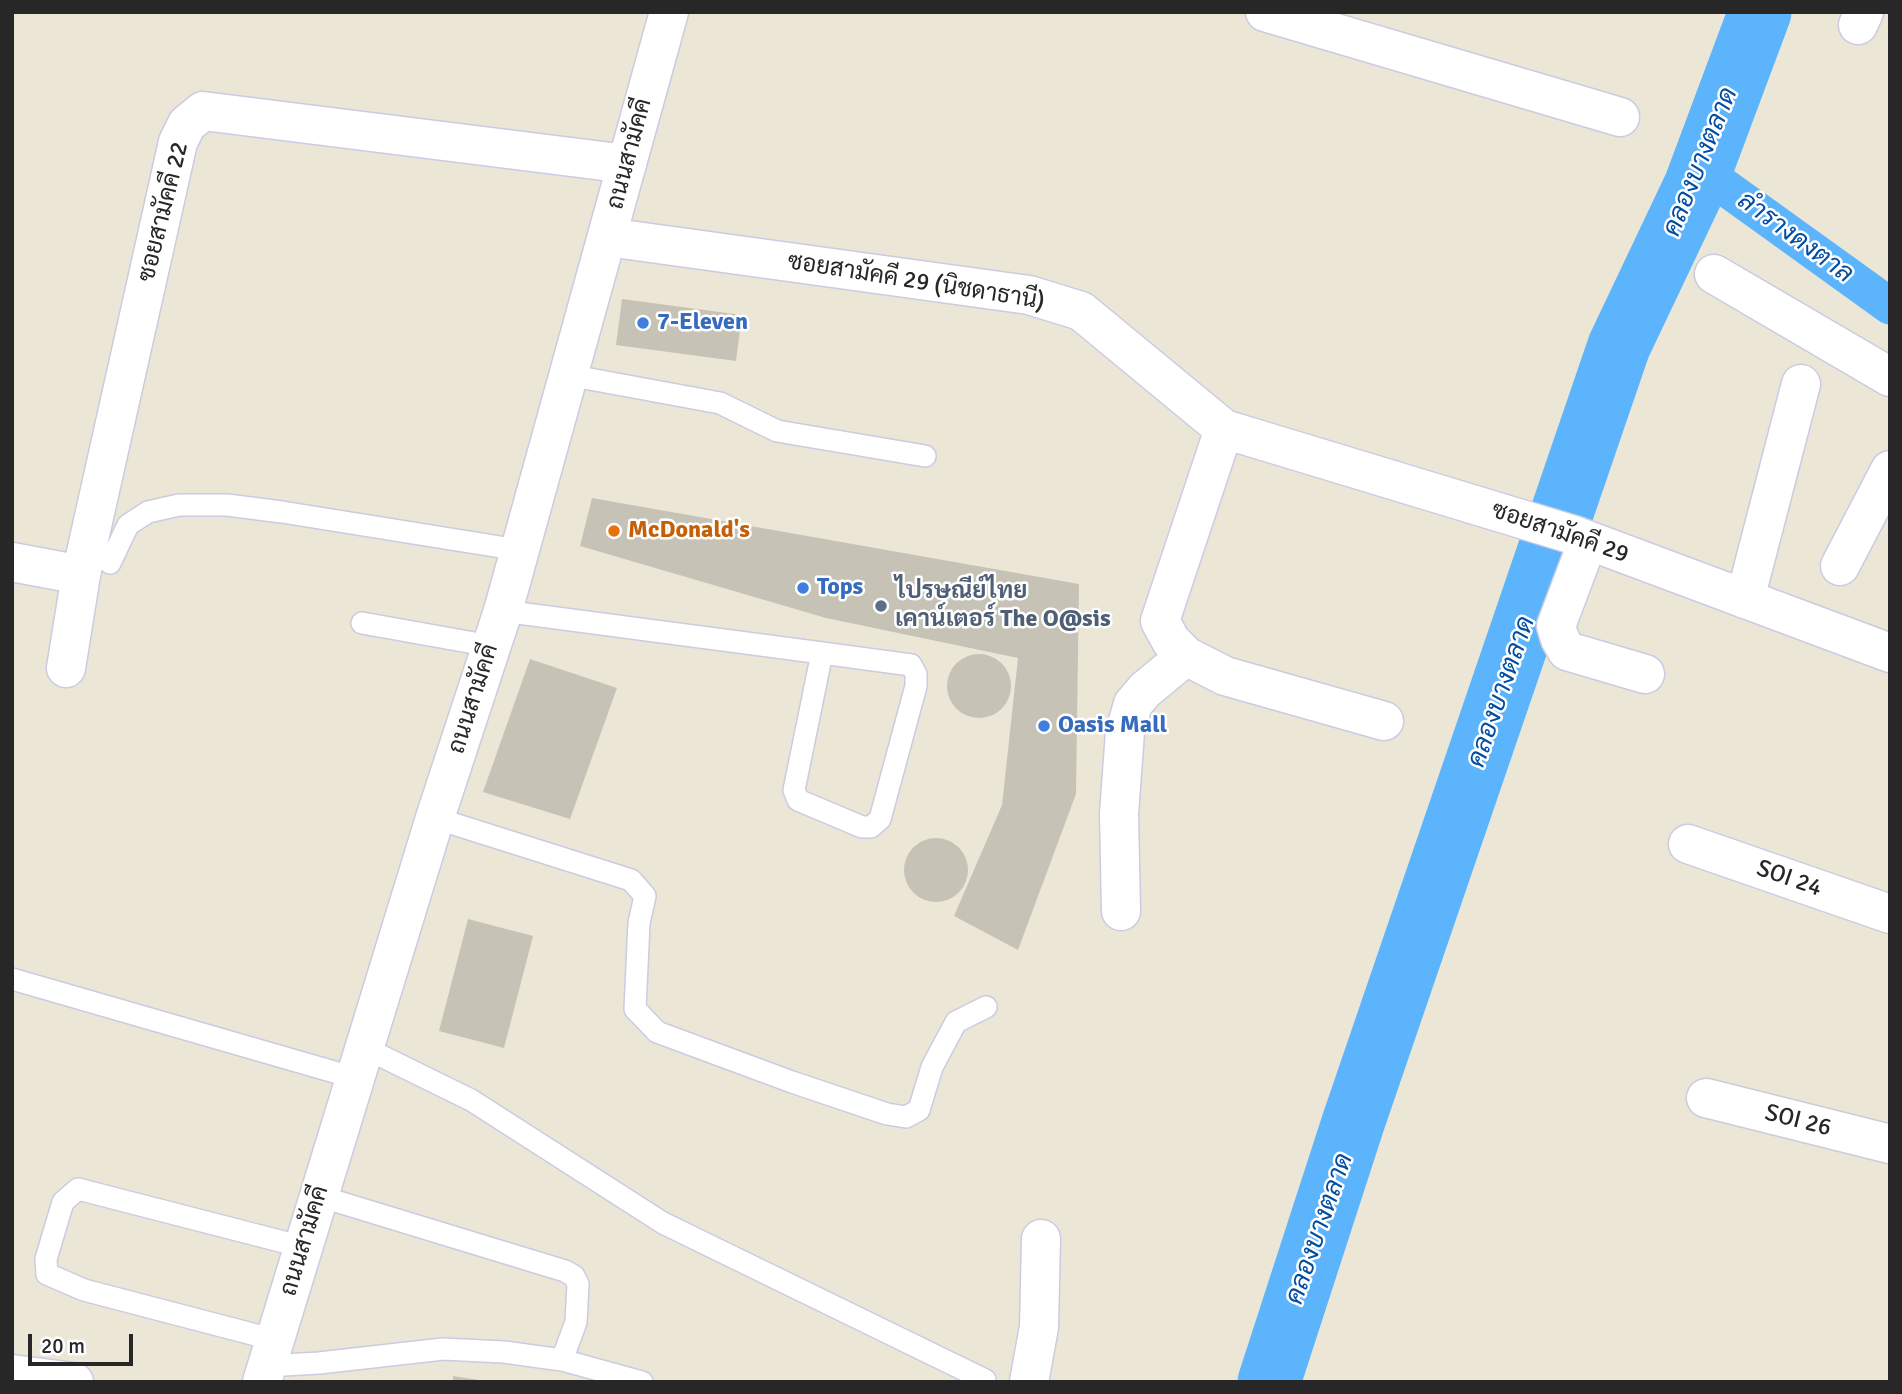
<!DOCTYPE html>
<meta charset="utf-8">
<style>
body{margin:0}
#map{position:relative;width:1902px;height:1394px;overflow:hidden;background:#ece6d6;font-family:Signika,sans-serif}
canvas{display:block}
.frame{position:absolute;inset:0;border:14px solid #272727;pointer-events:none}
.scale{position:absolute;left:28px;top:1334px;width:105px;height:32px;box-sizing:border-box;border:4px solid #272727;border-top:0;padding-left:9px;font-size:21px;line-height:24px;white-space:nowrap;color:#272727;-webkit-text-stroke:5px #fff;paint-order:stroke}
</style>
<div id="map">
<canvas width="1902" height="1394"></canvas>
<div class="frame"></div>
<div class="scale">20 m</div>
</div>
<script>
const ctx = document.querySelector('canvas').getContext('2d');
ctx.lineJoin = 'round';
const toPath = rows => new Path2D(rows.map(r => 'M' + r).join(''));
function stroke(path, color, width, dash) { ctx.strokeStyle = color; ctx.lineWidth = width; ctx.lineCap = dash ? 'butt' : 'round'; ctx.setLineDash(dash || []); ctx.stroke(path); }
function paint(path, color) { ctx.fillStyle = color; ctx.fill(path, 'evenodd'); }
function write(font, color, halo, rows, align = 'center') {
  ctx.font = font + ' Signika,Sarabun,sans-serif'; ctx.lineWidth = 5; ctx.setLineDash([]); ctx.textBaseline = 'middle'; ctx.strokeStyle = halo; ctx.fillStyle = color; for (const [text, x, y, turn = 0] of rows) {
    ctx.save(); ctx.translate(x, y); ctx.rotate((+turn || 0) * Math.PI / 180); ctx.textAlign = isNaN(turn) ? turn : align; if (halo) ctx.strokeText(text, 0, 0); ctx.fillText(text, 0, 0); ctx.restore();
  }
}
stroke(toPath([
 [1701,170,1890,306]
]), '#5bb4fc', 37);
stroke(toPath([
 [1269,1382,1353,1123,1619,346,1695,186,1760,12]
]), '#5bb4fc', 63);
paint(toPath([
 [622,299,742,315,736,361,616,345],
 [592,498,1079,584,1076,794,1018,950,954,916,1002,805,1018,658,826,618,580,546],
 '947 686a32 32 0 1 1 64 0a32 32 0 1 1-64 0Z',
 [530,659,617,688,570,819,483,792],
 '904 870a32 32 0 1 1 64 0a32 32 0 1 1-64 0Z',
 [468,919,533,936,504,1048,439,1031],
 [453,1376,479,1380,479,1382,453,1382]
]), '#c6c3b6');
const lane = toPath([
 [568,375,720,403,777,431,925,456],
 [110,563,128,525,148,512,179,505,227,505,282,512,519,550],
 [503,611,822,653,911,665,916,674,916,686,880,819,871,827,862,827,798,800,794,790,822,653],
 [362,623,491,646],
 [435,818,631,880,645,896,639,923,635,1009,657,1032,792,1082,887,1114,906,1117,919,1110,932,1067,956,1022,986,1007],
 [12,979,355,1078],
 [365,1048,471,1100,663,1223,985,1380],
 [275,1340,84,1290,47,1274,46,1259,63,1202,78,1189,303,1247],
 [562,1360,642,1382],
 [266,1366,319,1363,443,1349,504,1352,562,1360,576,1322,578,1284,574,1276,565,1271,319,1196]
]);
const street = toPath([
 [1265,12,1620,117],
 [1858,25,1864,12],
 [1714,274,1890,377],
 [1224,429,1160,621,1171,641,1186,656,1225,676,1384,721],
 [1588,541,1556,626,1560,639,1567,651,1645,674],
 [12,562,81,575],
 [1840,566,1890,470],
 [1745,599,1801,384],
 [66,668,81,575,178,142,187,124,203,111,627,164],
 [1688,844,1890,914],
 [1121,911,1119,814,1125,732,1133,704,1145,690,1186,656],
 [1706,1098,1890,1144],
 [12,1374,74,1382],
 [1029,1382,1039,1327,1041,1239]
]);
const secondary = toPath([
 [607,237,1029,295,1081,311,1224,429,1574,535,1890,653],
 [262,1382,435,818,503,611,669,12]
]);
stroke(lane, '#cbcbe2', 24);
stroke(street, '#cbcbe2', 41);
stroke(secondary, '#cbcbe2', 41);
stroke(lane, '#fff', 21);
stroke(street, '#fff', 38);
stroke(secondary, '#fff', 38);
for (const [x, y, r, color] of [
 [643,323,7,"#3f7fe0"],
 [614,531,7,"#e8710a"],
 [803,588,7,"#3f7fe0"],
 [881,606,7,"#5c6f8a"],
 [1044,726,7,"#3f7fe0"]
]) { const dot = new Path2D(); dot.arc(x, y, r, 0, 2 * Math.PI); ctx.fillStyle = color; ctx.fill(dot); stroke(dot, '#fff', 2.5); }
write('24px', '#272727', '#fff', [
 ["ถนนสามัคคี",630,154,-75],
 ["ซอยสามัคคี 22",164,212,-76],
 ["ซอยสามัคคี 29 (นิชดาธานี)",916,282,9],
 ["ซอยสามัคคี 29",1560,533,19],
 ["ถนนสามัคคี",474,699,-72],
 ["SOI 24",1789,879,19],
 ["SOI 26",1798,1121,14],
 ["ถนนสามัคคี",305,1241,-73]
]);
write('bold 24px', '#366cbe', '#fff', [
 ["7-Eleven",657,323],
 ["Tops",817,588],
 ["Oasis Mall",1058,726]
], 'left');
write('bold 24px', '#c56008', '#fff', [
 ["McDonald's",628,531]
], 'left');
write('bold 24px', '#4e5e75', '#fff', [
 ["ไปรษณีย์ไทย",895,592],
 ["เคาน์เตอร์ The O@sis",895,620]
], 'left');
write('italic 26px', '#004da2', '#fff', [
 ["คลองบางตลาด",1701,162,-68],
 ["ลำรางดงตาล",1795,238,36],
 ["คลองบางตลาด",1502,692,-71],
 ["คลองบางตลาด",1320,1229,-71]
]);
</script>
